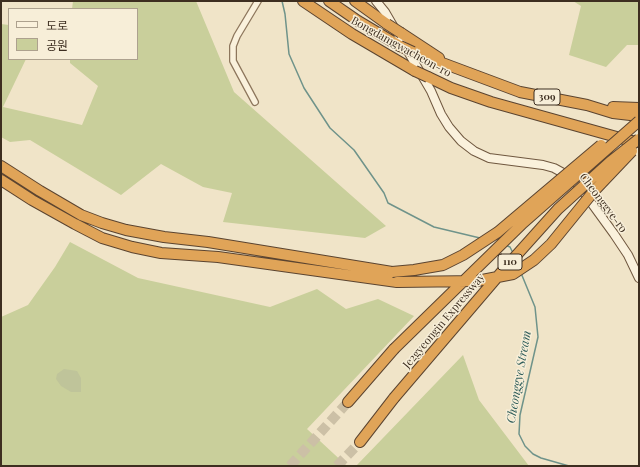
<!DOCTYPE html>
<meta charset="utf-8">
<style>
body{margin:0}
#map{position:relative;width:640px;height:467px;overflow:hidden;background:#f0e4c8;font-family:"Playfair Display","Noto Sans KR",serif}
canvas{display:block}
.frame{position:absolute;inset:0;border:2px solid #3d2e20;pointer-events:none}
.legend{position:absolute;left:8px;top:8px;width:130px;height:52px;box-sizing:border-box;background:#f7eed8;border:1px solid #ada18e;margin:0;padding:5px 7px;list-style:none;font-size:12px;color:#3d2e20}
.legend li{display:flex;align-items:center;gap:8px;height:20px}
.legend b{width:20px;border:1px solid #ada18e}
</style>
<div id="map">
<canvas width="640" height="467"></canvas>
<div class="frame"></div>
<ul class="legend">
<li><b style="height:5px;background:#faf1dc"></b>도로</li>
<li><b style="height:11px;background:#c9cf9b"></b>공원</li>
</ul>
</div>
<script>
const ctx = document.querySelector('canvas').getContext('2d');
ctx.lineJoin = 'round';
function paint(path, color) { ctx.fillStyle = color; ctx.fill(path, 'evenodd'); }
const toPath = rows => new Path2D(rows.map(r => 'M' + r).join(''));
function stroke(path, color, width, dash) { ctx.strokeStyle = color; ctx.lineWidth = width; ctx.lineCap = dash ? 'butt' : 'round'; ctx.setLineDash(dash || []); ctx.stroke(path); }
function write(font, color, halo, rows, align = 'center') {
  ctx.font = font + ' "Playfair Display",serif'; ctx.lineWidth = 3; ctx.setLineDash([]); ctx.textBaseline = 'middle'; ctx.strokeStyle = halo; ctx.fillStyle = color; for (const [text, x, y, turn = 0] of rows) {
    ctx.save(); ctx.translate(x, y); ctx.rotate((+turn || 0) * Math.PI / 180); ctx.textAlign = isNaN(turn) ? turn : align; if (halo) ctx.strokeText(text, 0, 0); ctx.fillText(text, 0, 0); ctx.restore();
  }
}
paint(toPath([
 [73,1,196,1,234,92,386,226,365,238,223,222,232,193,203,187,161,164,121,195,30,140,10,142,1,137,1,24,9,25,9,59,26,59,3,107,82,125,98,86,70,63,70,59,137,59,137,9,72,9],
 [573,1,639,1,639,45,627,45,606,67,569,55,581,6],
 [70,242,138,278,270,307,317,289,346,309,378,299,414,316,307,429,347,466,1,466,1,317,28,305,55,267],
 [463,355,479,400,529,466,356,466]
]), '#c9cf9b');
paint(toPath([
 [64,369,77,371,81,378,81,392,71,392,61,386,56,379,57,374]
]), '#bfc49a');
stroke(toPath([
 [282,1,285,14,289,54,304,88,330,128,354,150,384,193,388,203,434,227,480,238],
 [505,245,510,247,513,253],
 [521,273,535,307,538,337,520,415,519,434,525,446,533,454,541,458,569,466]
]), '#6f938a', 1.5);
stroke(toPath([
 [290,466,348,402],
 [337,466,360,442]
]), '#ccc0a6', 10, [10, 5]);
const street = toPath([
 [255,102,233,61,233,46,237,36,258,1]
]);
const secondary = toPath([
 [376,1,385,12,431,91,441,114,449,127,461,141,474,151,489,158,543,165,554,168,574,179,614,234,628,255,639,278]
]);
const highway = toPath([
 [303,1,352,34,415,71],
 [329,1,358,21,400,46],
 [355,1,387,24],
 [401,33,439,58],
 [413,52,520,92,587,105,613,113,639,116],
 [428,77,451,88,491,102,631,141,639,142],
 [613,107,639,108],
 [1,166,40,191,81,215,102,223,126,230,164,237,208,242,392,272],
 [1,180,32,200,75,224,102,238,132,247,161,253,218,257,397,282],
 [348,402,394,349],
 [360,442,394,398]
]);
stroke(street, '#8d765c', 8);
stroke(secondary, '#6f573f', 10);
stroke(highway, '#5b4430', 12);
stroke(street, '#faf1dc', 5.5);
stroke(secondary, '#faf1dc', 8);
stroke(highway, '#e0a458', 10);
const highwayBridge = toPath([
 [387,24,401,33],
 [400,46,413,52],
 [415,71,428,77],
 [392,272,414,270,443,265,463,255,498,232,601,145],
 [397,282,477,281,513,274,534,260,551,244,594,191,632,151],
 [394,349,523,223,639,121],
 [394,398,505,268,558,209,610,162,639,139]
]);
stroke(highwayBridge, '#5b4430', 12, []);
stroke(highwayBridge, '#e0a458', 10);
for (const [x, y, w] of [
 [547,97,26],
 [510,262,24]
]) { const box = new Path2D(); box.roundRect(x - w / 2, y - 8, w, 16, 3); ctx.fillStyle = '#f7eed8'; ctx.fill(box); stroke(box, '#3d2e20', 1); }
write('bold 10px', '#3d2e20', null, [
 ["309",547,97],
 ["110",510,262]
]);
write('11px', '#3d2e20', '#f7eed8', [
 ["Bongdamgwacheon-ro",401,47,29],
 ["Cheonggye-ro",603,203,53],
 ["Je2gyeongin Expressway",444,321,-50]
]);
write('italic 12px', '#2f5d5a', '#f7eed8', [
 ["Cheonggye Stream",519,377,-80]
]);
</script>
